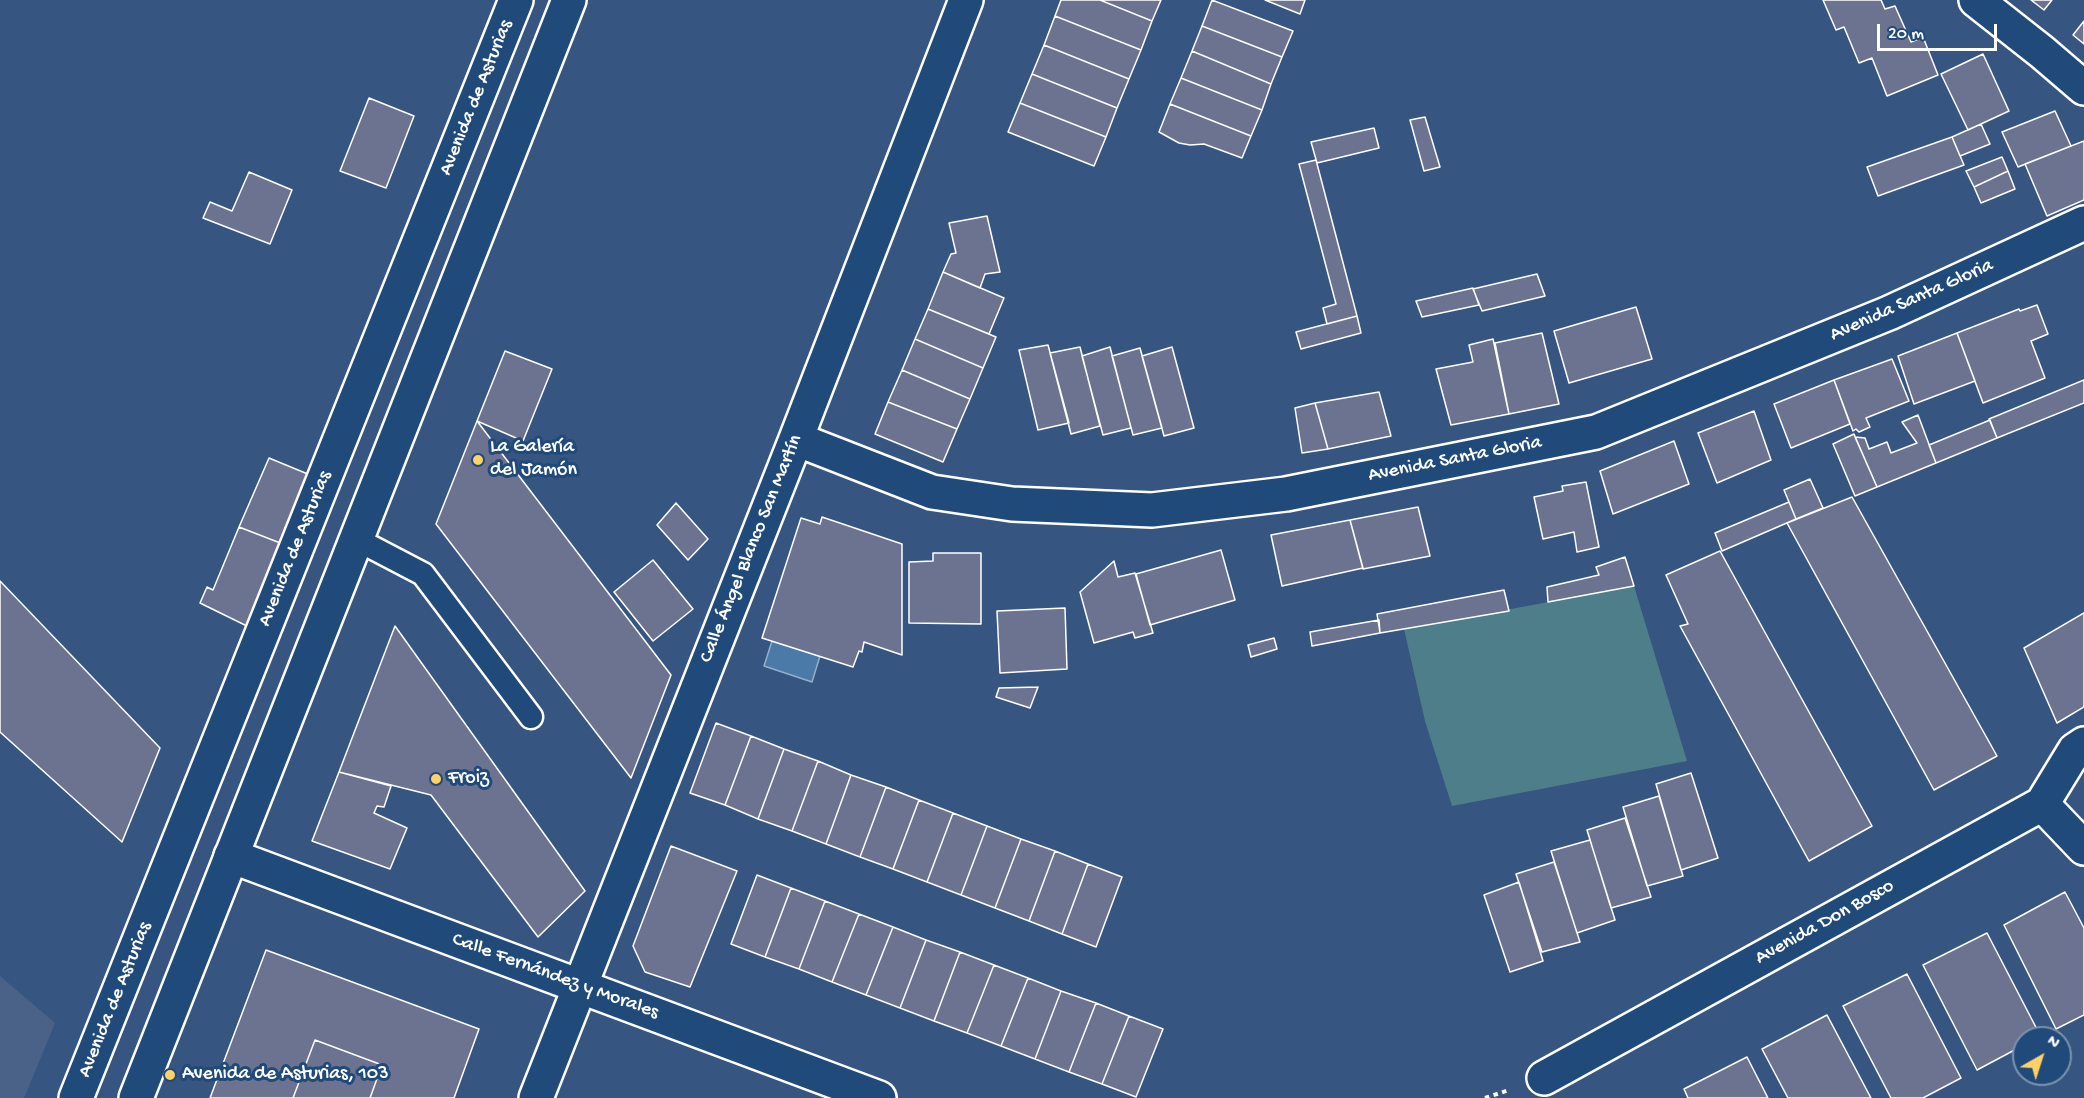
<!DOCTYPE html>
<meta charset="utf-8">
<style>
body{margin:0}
#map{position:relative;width:2084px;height:1098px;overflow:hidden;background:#365681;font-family:"Gochi Hand",sans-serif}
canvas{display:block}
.north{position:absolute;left:2012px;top:1026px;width:60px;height:60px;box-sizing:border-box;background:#1f4a7a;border:2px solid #7992af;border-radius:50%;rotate:39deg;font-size:16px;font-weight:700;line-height:24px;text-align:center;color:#fff}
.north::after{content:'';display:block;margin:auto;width:21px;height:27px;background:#ffd166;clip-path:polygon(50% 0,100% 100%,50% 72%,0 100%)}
.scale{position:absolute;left:1877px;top:24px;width:120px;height:27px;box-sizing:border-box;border:3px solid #fff;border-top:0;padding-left:8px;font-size:18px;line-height:21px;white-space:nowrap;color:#fff;-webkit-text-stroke:4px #1f4a7a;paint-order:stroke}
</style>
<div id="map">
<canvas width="2084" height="1098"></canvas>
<div class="north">N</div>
<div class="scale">20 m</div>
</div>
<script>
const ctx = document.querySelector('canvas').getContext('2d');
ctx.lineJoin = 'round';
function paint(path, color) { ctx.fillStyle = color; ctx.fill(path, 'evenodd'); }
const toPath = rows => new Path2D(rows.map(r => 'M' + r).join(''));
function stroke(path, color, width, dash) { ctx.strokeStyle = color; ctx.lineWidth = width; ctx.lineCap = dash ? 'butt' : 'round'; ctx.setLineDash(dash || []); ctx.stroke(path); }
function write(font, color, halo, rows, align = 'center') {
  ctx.font = font + ' "Gochi Hand",sans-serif'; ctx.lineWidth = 6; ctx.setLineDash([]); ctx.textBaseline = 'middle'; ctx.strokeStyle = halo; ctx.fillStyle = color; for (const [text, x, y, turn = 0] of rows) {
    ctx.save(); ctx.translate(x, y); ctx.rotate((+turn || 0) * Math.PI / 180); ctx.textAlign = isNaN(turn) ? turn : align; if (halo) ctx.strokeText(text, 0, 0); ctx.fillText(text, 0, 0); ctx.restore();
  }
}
paint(toPath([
 [0,976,55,1023,24,1098,0,1098]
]), '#4a6288');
paint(toPath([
 [1634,586,1687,761,1452,806,1425,721,1404,629]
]), '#4e7e89');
const water = toPath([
 [772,641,820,656,812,682,764,666,772,641]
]);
paint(water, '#4c7aa8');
stroke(water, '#94afcb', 1.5);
const building = toPath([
 [1061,0,1100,0,1152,21,1141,50,1055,16,1061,0],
 [1100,0,1161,0,1152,21,1100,0],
 [1212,0,1293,31,1282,57,1202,26,1212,0],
 [1265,0,1305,0,1300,14,1265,0],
 [1823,0,1881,0,1885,9,1895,6,1911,42,1923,37,1938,75,1887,96,1872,58,1859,63,1844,27,1836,30,1823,0],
 [2031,0,2052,0,2044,10,2031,0],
 [1055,16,1141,50,1129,79,1044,45,1055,16],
 [2084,21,2084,44,2073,35,2084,21],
 [1202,26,1282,57,1271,84,1192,51,1202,26],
 [1044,45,1129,79,1117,108,1032,74,1044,45],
 [1192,51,1271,84,1262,110,1181,78,1192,51],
 [1983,54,2009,111,1968,130,1941,74,1983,54],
 [1032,74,1117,108,1106,137,1020,103,1032,74],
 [1181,78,1262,110,1251,136,1170,104,1181,78],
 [369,98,414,116,386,188,340,171,369,98],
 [1020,103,1106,137,1094,166,1008,132,1020,103],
 [1170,104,1251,136,1242,158,1204,144,1190,145,1179,143,1159,132,1170,104],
 [2055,111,2071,146,2018,167,2002,132,2055,111],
 [1425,117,1440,167,1424,171,1410,120,1425,117],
 [1981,124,1990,144,1960,156,1952,137,1981,124],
 [1374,128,1379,148,1317,163,1311,142,1374,128],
 [1952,137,1964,165,1878,196,1867,167,1952,137],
 [2084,141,2084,200,2047,216,2025,164,2084,141],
 [2002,157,2008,171,1974,187,1966,171,2002,157],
 [1316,160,1357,316,1327,324,1323,308,1336,304,1299,164,1316,160],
 [2008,171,2015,189,1981,203,1974,187,2008,171],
 [249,172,292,190,270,244,203,218,210,202,232,211,249,172],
 [987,216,1000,272,985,274,980,288,943,272,951,254,956,253,949,223,987,216],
 [943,272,1004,298,989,334,928,309,943,272],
 [1537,274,1545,296,1482,311,1473,289,1537,274],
 [1473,288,1479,305,1422,317,1416,301,1473,288],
 [2037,305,2048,334,2031,341,2045,378,1983,403,1957,333,2019,309,2020,311,2037,305],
 [1636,307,1652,359,1569,383,1554,331,1636,307],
 [928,309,996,337,983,368,915,339,928,309],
 [1357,316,1361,333,1301,349,1296,332,1357,316],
 [1542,333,1559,404,1509,414,1495,343,1542,333],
 [1957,333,1975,381,1914,404,1898,356,1957,333],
 [915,339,983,368,970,399,902,370,915,339],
 [1493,339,1509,414,1451,425,1436,369,1473,362,1469,345,1493,339],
 [1048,345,1069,423,1038,430,1019,350,1048,345],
 [1080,347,1100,426,1071,434,1050,353,1080,347],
 [1110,347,1131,428,1103,435,1082,356,1110,347],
 [1172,347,1194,428,1164,436,1142,356,1172,347],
 [1140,348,1162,428,1133,435,1112,356,1140,348],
 [505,351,552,369,523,441,477,421,505,351],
 [1892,359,1909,401,1866,418,1870,427,1859,432,1856,429,1853,431,1834,380,1892,359],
 [902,370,970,399,957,429,888,402,902,370],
 [1834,380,1850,424,1791,448,1774,404,1834,380],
 [2084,380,2084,403,1997,438,1989,419,2084,380],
 [1379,392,1391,436,1328,449,1315,403,1379,392],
 [888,402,957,429,943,462,875,434,888,402],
 [1315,403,1328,449,1302,453,1295,408,1315,403],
 [1754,411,1771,460,1717,483,1698,433,1754,411],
 [1918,415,1936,463,1877,487,1855,437,1865,438,1869,449,1887,442,1891,453,1917,443,1902,422,1918,415],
 [1990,420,1997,438,1936,463,1929,445,1990,420],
 [477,421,671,675,631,778,436,524,477,421],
 [1854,434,1877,487,1855,496,1833,444,1854,434],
 [1674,441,1689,484,1613,514,1600,471,1674,441],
 [269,458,315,477,288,546,239,527,269,458],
 [1810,479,1823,508,1796,519,1784,490,1810,479],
 [1586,482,1599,547,1577,552,1574,532,1543,539,1534,497,1563,491,1562,486,1586,482],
 [1852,497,1997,756,1934,790,1787,523,1852,497],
 [1789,502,1796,519,1722,551,1715,533,1789,502],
 [676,503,708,539,688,560,657,525,676,503],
 [1418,507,1430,556,1363,569,1350,520,1418,507],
 [822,517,902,544,902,655,864,642,862,652,859,651,853,667,762,638,801,518,820,524,822,517],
 [1350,520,1363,568,1282,586,1271,535,1350,520],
 [239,527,288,546,255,630,200,603,207,587,213,590,239,527],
 [1221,550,1235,600,1150,625,1136,574,1221,550],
 [1720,551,1872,826,1809,861,1680,626,1688,624,1666,575,1720,551],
 [933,553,981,553,981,624,909,623,909,562,933,561,933,553],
 [1625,557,1634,586,1548,602,1547,587,1599,575,1596,567,1625,557],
 [653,560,693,609,653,641,614,592,653,560],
 [1114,561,1118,577,1135,573,1153,633,1135,638,1133,632,1094,643,1080,592,1114,561],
 [0,581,160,748,122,842,0,732,0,581],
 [1504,590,1509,611,1380,633,1377,614,1504,590],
 [1065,608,1067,669,1000,673,997,611,1065,608],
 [2084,613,2084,707,2057,723,2024,648,2084,613],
 [1379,620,1380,633,1312,646,1310,632,1379,620],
 [395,626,585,891,538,937,431,795,339,772,395,626],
 [1274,638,1277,649,1251,657,1248,645,1274,638],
 [1038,687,1030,708,996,697,999,688,1038,687],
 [716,723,751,736,725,805,690,793,716,723],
 [751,736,784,749,758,819,725,805,751,736],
 [784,749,818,761,792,831,758,819,784,749],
 [818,761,851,775,826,844,792,831,818,761],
 [339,772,391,786,384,807,377,806,374,813,407,828,390,869,312,841,339,772],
 [1691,773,1718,858,1681,870,1656,784,1691,773],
 [851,775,886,787,860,857,826,844,851,775],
 [886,787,919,800,893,869,860,857,886,787],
 [1659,796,1683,876,1647,886,1623,807,1659,796],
 [919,800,953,813,927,882,893,869,919,800],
 [953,813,987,826,961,895,927,882,953,813],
 [1625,818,1651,897,1611,908,1587,830,1625,818],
 [987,826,1021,839,995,908,961,895,987,826],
 [1021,839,1055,851,1029,921,995,908,1021,839],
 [1590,840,1615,920,1577,933,1551,851,1590,840],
 [671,846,737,871,690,987,645,972,633,946,671,846],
 [1055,851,1088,864,1062,934,1029,921,1055,851],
 [1554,862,1580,942,1542,952,1516,874,1554,862],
 [1088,864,1122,877,1096,947,1062,934,1088,864],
 [757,875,791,888,765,957,731,944,757,875],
 [1519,882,1543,961,1510,972,1484,895,1519,882],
 [791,888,825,901,799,969,765,957,791,888],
 [2065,892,2084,928,2084,1015,2056,1029,2004,925,2065,892],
 [825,901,859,914,832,982,799,969,825,901],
 [859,914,893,927,866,995,832,982,859,914],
 [893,927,926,940,900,1008,866,995,893,927],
 [1987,933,2041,1037,2024,1038,2024,1045,1977,1070,1923,965,1987,933],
 [926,940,960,952,934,1021,900,1008,926,940],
 [266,950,479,1029,454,1098,370,1098,382,1065,315,1040,293,1098,210,1098,266,950],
 [960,952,994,965,967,1033,934,1021,960,952],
 [994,965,1028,978,1001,1046,967,1033,994,965],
 [1907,974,1961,1078,1923,1098,1891,1098,1843,1006,1907,974],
 [1028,978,1061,991,1035,1059,1001,1046,1028,978],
 [1061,991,1096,1003,1069,1072,1035,1059,1061,991],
 [1096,1003,1129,1016,1102,1084,1069,1072,1096,1003],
 [1827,1015,1871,1098,1788,1098,1762,1049,1827,1015],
 [1129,1016,1163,1029,1136,1097,1102,1084,1129,1016],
 [315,1040,382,1065,370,1098,293,1098,315,1040],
 [1747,1057,1768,1098,1688,1098,1684,1089,1747,1057]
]);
paint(building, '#6c7390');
stroke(building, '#fff', 1.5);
const lane = toPath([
 [356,539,423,574,531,717]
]);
const street = toPath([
 [1976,0,2042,52,2084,88],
 [796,439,932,492,1012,504,1152,510,1286,494,1596,432,1889,313,2084,223],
 [2042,804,2084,848],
 [231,856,879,1098],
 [1544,1078,2042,804,2075,750,2084,744],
 [536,1098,796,439,966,0]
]);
const secondary = toPath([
 [76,1098,516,0],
 [136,1098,569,0]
]);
stroke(lane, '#fff', 27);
stroke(street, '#fff', 38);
stroke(secondary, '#fff', 38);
stroke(toPath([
 [1485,1098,1509,1090]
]), '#fff', 4, [4.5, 4.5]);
stroke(lane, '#1f4a7a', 22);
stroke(street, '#1f4a7a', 33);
stroke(secondary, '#1f4a7a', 33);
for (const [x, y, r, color] of [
 [478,460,6,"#ffd166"],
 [436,779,6,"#ffd166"],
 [170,1075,6,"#ffd166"]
]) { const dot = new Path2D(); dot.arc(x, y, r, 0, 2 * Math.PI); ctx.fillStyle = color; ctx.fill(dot); stroke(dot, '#1f4a7a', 2); }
write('20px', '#fff', '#1f4a7a', [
 ["Avenida de Asturias",477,98,-68],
 ["Avenida Santa Gloria",1912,301,-24],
 ["Avenida Santa Gloria",1455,460,-11],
 ["Avenida de Asturias",296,549,-68],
 ["Calle Ángel Blanco San Martín",752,549,-68],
 ["Avenida Don Bosco",1825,923,-29],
 ["Calle Fernández y Morales",555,977,20],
 ["Avenida de Asturias",116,1000,-68]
]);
write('20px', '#fff', '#1f4a7a', [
 ["La Galería",490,448],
 ["del Jamón",490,471],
 ["Froiz",448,779],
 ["Avenida de Asturias, 103",182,1075]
], 'left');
</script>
